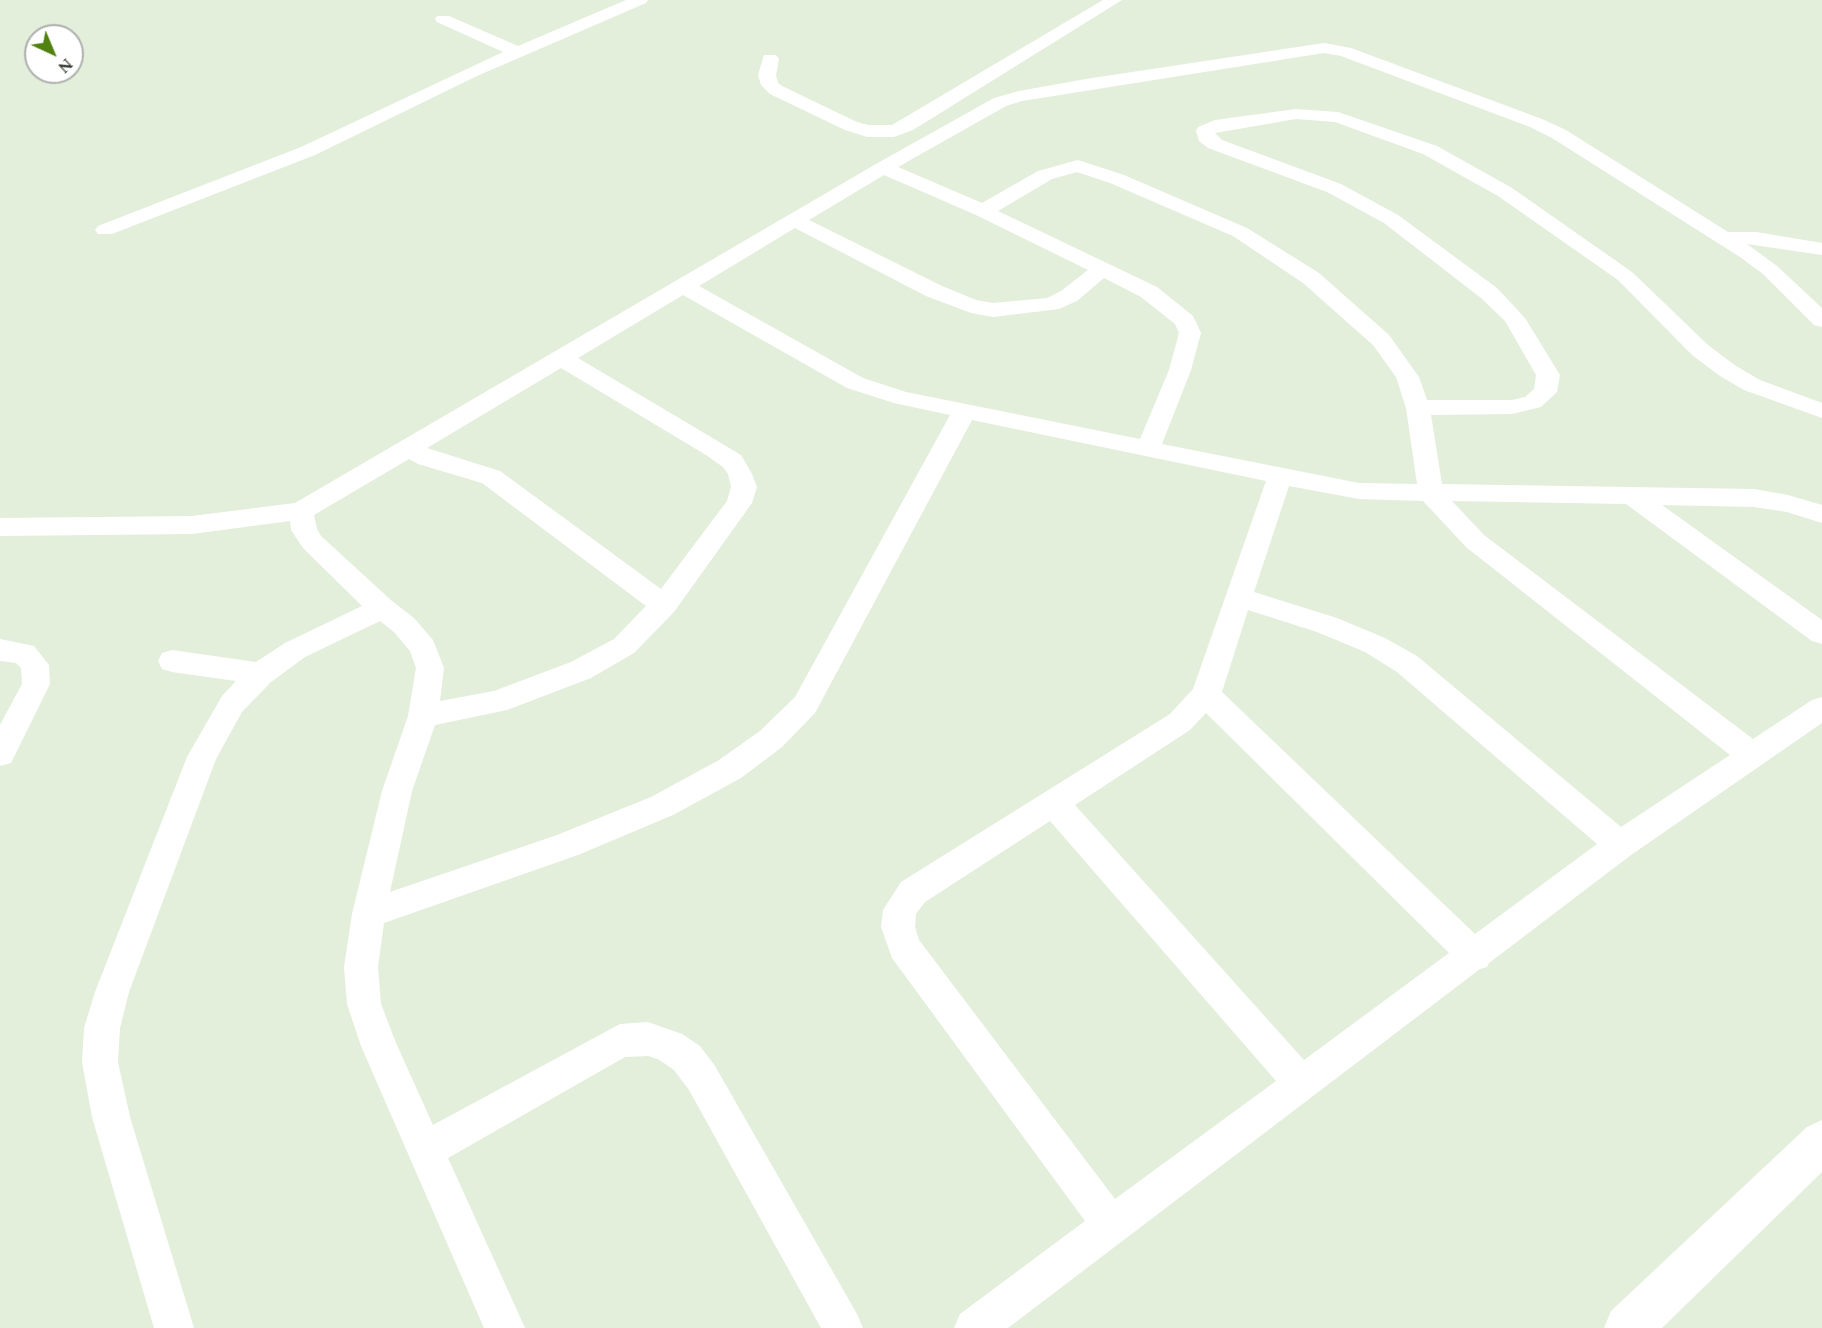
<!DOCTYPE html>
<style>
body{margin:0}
#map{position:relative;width:1822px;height:1328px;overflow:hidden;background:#e3efdb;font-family:Spectral,serif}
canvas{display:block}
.north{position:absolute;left:24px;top:24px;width:60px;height:60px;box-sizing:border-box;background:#fff;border:2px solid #aeb0ad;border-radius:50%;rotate:136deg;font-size:16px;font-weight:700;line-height:24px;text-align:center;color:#353932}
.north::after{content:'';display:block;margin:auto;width:21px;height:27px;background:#518110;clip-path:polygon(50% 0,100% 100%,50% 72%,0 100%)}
</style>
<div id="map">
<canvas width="1822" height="1328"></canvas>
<div class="north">N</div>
</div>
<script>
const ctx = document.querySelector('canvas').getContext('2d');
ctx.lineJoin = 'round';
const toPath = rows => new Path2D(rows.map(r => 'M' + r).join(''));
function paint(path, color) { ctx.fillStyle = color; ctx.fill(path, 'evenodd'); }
paint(toPath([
 [626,0,648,0,646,3,477,76,315,155,112,234,98,234,95,230,98,226,301,147,503,52,437,22,435,19,437,16,449,16,518,46,626,0],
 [1103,0,1122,0,913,130,894,137,867,137,845,130,770,94,761,85,758,75,764,55,776,55,779,59,776,75,778,83,782,86,857,122,868,125,892,125,1103,0],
 [1324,43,1351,48,1542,119,1566,130,1728,232,1756,232,1822,243,1822,255,1747,244,1777,266,1822,308,1822,327,1814,325,1763,274,1740,257,1552,138,1530,127,1341,56,1324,53,1022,101,1006,106,898,167,982,203,1038,171,1078,160,1124,175,1247,228,1319,273,1389,335,1419,377,1427,400,1512,400,1525,397,1534,389,1536,375,1505,321,1481,298,1384,223,1327,192,1208,148,1199,141,1196,131,1198,127,1215,120,1296,109,1338,112,1437,146,1512,188,1632,272,1708,345,1736,366,1760,380,1822,403,1822,418,1744,390,1720,376,1692,355,1618,280,1498,196,1423,154,1335,122,1296,119,1215,133,1222,140,1341,184,1398,215,1497,288,1525,318,1560,375,1557,392,1541,407,1512,414,1431,415,1442,484,1754,489,1788,495,1822,505,1822,523,1787,512,1754,507,1662,505,1822,620,1822,644,1812,641,1626,504,1452,501,1484,535,1753,739,1812,700,1822,697,1822,723,1631,855,1489,963,1487,967,1480,969,1008,1328,954,1328,960,1314,1085,1221,892,958,881,927,883,910,901,882,1170,714,1193,689,1266,481,972,420,815,713,782,747,741,778,673,815,578,855,384,923,378,967,381,1004,396,1043,433,1125,620,1024,648,1022,682,1034,700,1046,715,1066,857,1314,863,1328,821,1328,689,1090,674,1070,658,1059,648,1056,625,1057,448,1158,525,1328,484,1328,361,1046,347,1004,344,967,352,914,382,791,408,716,416,668,410,651,394,632,380,621,305,657,271,682,242,712,216,759,129,992,120,1028,118,1062,130,1117,194,1328,154,1328,92,1117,82,1062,84,1028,95,992,187,757,222,696,236,681,172,672,162,669,158,661,162,653,172,650,256,662,285,643,362,606,303,548,291,530,290,521,192,534,0,536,0,518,192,516,295,503,876,164,994,98,1019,91,1086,79,1324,43],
 [1077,172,1110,183,1233,236,1303,283,1373,345,1396,377,1406,408,1417,484,1359,483,1162,444,1191,370,1201,333,1193,316,1157,287,998,211,1052,179,1077,172],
 [884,175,976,215,1088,270,1061,291,1047,298,993,303,976,300,942,286,809,220,884,175],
 [795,228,926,296,971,313,993,317,1059,309,1077,301,1104,278,1141,297,1175,324,1179,333,1169,370,1140,439,906,392,863,378,699,286,795,228],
 [683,295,847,388,894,403,950,415,795,697,760,731,719,760,651,797,557,835,390,892,412,791,435,725,507,710,591,678,634,653,674,612,752,503,757,487,752,474,741,455,578,358,683,295],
 [561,368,706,455,723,467,728,474,731,487,727,501,661,589,500,471,427,448,561,368],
 [409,459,418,464,482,483,646,606,614,639,571,662,494,691,440,701,444,668,433,640,414,618,392,601,321,536,317,529,314,515,409,459],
 [1289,486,1359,499,1423,501,1466,547,1730,755,1621,827,1417,656,1385,638,1337,618,1254,592,1289,486],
 [1248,610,1317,632,1365,652,1397,672,1597,844,1475,934,1222,692,1248,610],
 [1206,713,1449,953,1304,1060,1075,805,1190,730,1206,713],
 [1050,821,1276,1081,1115,1199,919,940,915,927,916,914,925,902,1050,821],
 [0,639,34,646,49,665,50,684,11,763,0,766,0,725,22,684,21,668,16,663,0,661,0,639]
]), '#fff');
paint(toPath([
 [1822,1120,1822,1172,1662,1328,1604,1328,1611,1311,1807,1127,1822,1120]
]), '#fff');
</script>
